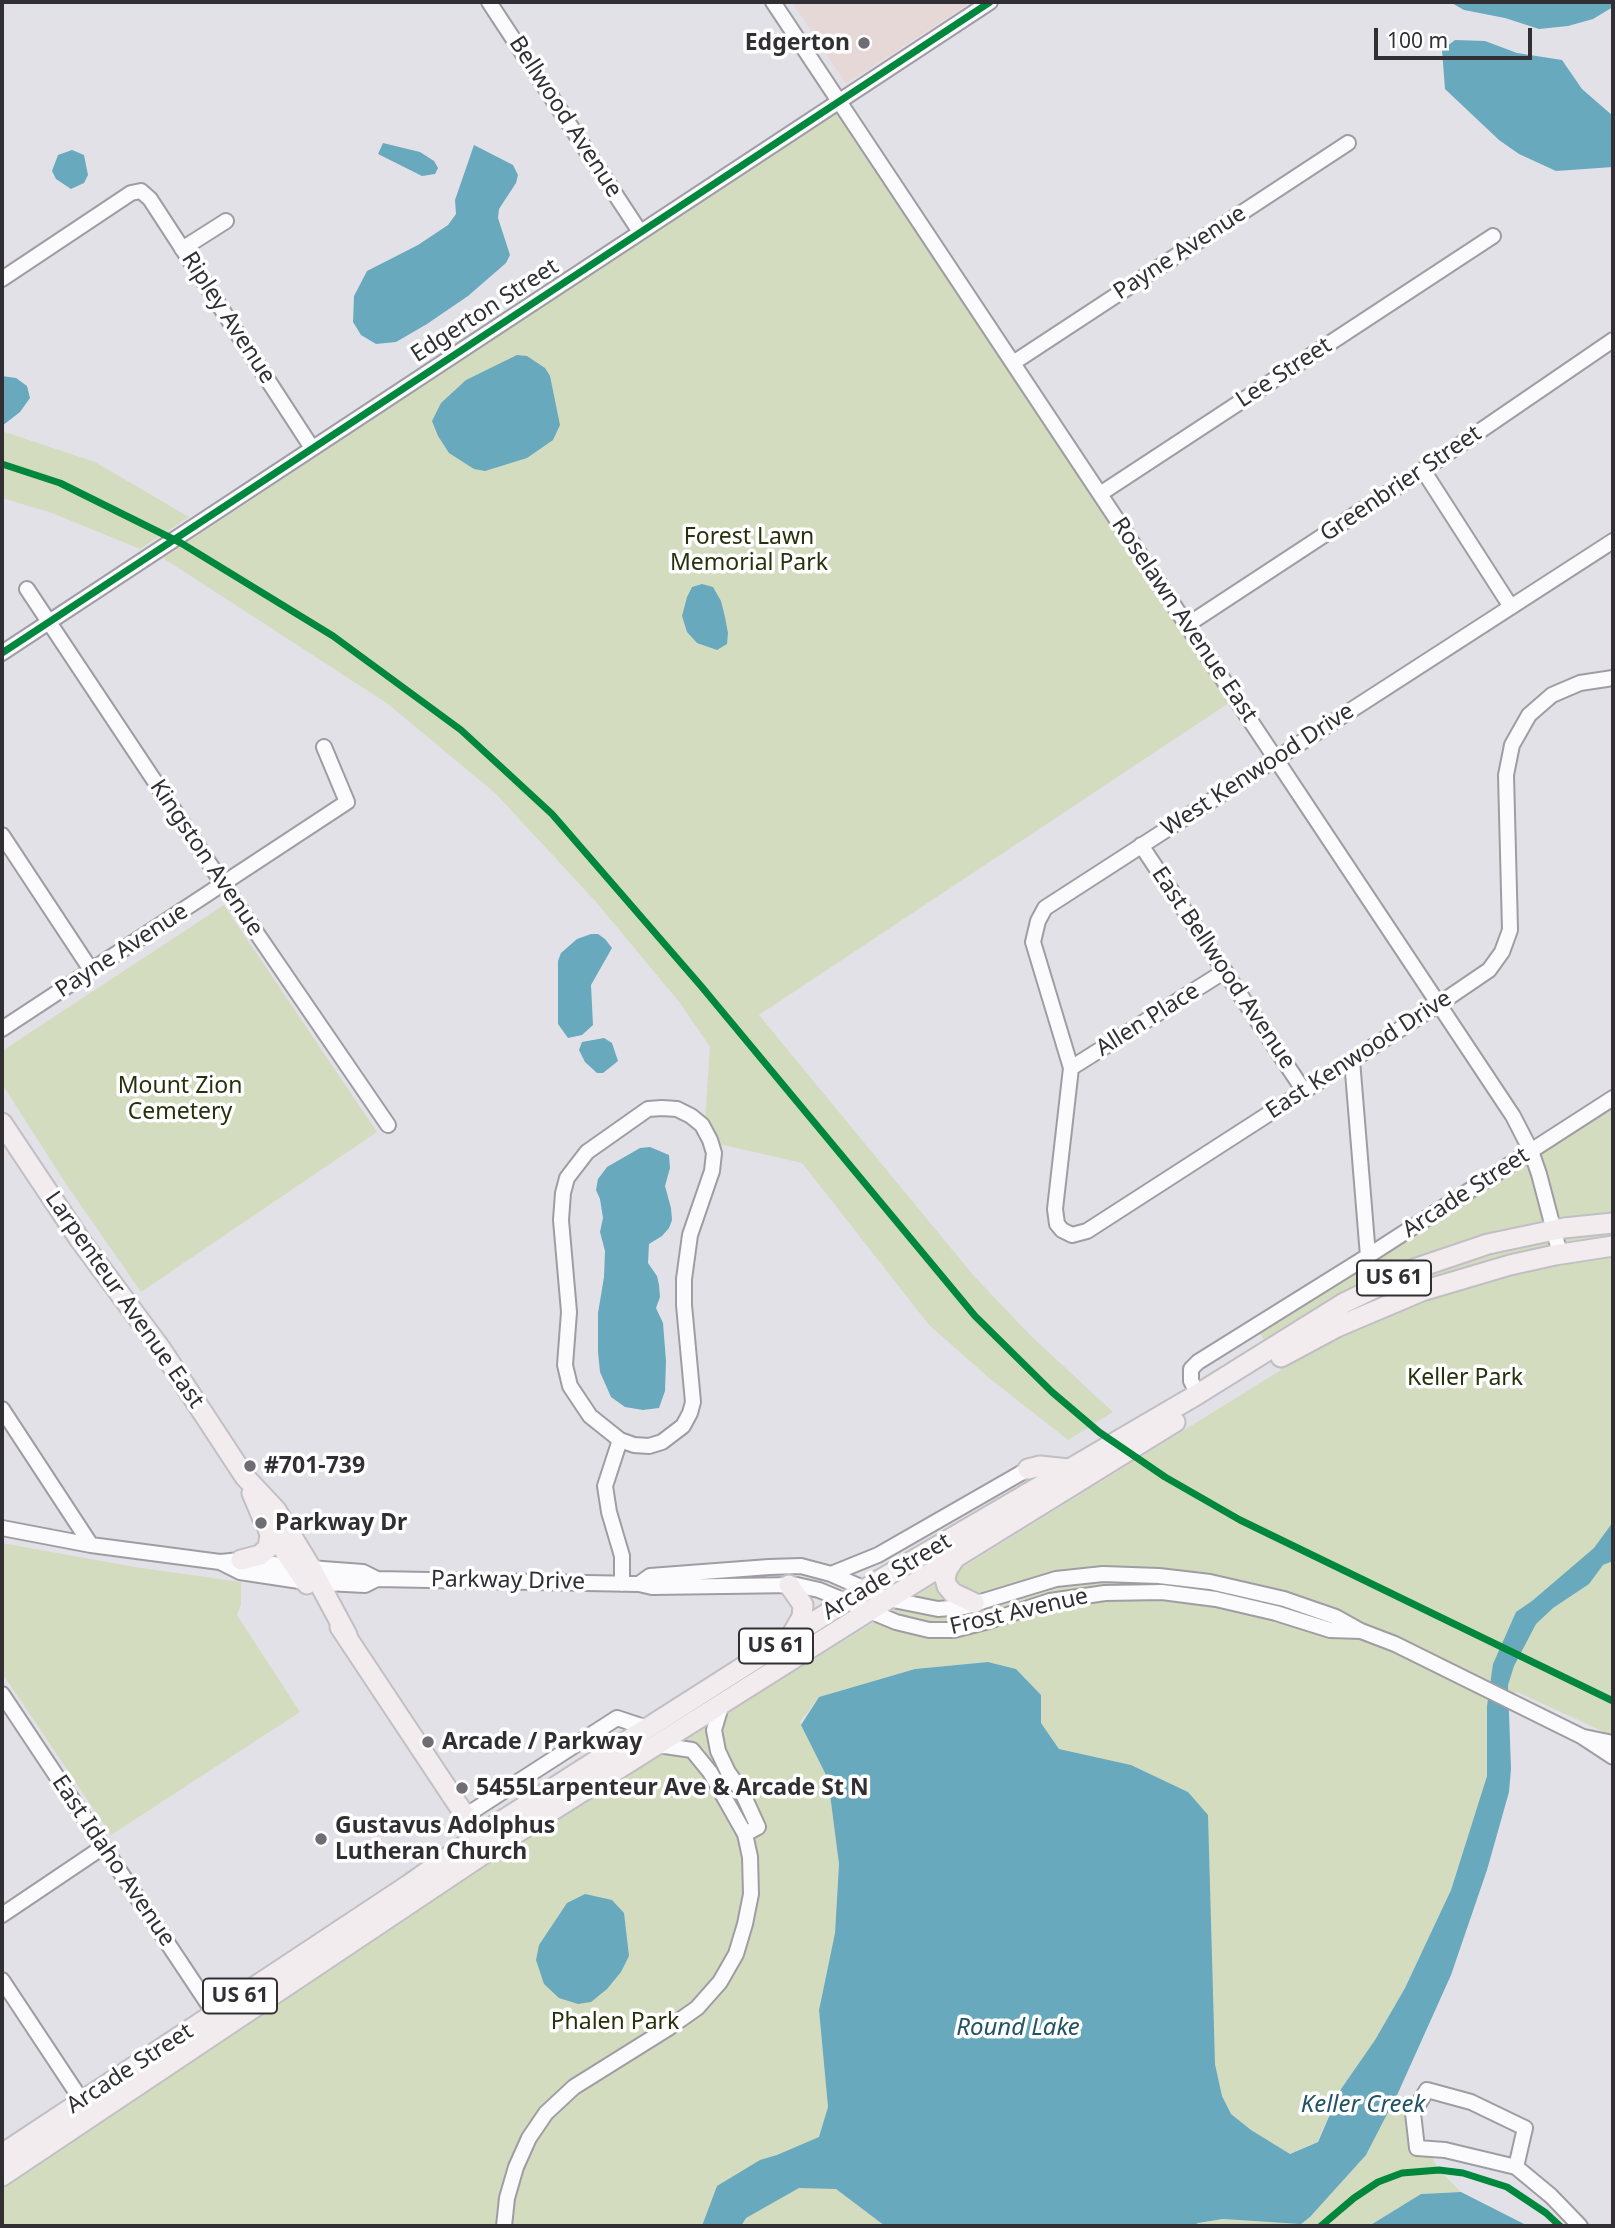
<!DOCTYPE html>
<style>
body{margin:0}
#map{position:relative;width:1615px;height:2228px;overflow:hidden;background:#e3e1e8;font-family:"Noto Sans",sans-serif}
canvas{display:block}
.frame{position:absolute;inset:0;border:4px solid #312f34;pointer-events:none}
.scale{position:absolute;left:1374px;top:28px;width:158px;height:32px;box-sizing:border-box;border:4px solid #312f34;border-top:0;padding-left:9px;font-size:21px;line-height:24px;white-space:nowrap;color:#312f34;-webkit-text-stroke:5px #fff;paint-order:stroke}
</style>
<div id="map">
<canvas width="1615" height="2228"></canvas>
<div class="frame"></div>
<div class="scale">100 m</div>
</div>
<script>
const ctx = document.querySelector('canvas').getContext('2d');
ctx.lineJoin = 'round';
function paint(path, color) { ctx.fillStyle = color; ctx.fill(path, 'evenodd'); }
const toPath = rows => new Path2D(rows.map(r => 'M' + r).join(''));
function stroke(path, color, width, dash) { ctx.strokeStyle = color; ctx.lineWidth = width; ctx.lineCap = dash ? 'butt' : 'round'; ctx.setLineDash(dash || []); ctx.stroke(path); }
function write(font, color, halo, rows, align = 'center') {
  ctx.font = font + ' "Noto Sans",sans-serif'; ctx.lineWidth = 7; ctx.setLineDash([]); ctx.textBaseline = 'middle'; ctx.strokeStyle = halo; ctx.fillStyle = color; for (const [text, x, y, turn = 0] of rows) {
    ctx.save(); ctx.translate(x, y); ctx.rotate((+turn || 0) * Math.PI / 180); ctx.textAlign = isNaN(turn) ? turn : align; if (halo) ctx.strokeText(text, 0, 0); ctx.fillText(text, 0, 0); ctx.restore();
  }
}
paint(toPath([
 [792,2,972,2,846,84]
]), '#e7d8d8');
paint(toPath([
 [838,112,1229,703,759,1015,974,1276,1030,1335,1113,1412,1068,1440,989,1378,929,1325,802,1163,719,1144,705,1120,710,1047,680,1003,596,902,495,793,388,704,163,558],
 [2,431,95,462,189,517,140,549,52,513,2,498],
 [224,905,377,1132,141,1292,66,1184,2,1084,2,1051],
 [1613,1106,1613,1736,1517,1692,1501,1702,1487,1717,1487,1776,1451,1890,1405,1988,1375,2040,1341,2089,1317,2142,1289,2154,1251,2130,1231,2114,1222,2096,1215,2064,1188,1792,1131,1765,1059,1749,1041,1723,1041,1695,1016,1669,988,1662,915,1669,819,1697,800,1722,828,1779,839,1864,835,1933,819,2010,828,2107,820,2137,836,2189,885,2226,2,2226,2,2184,487,1862,1281,1370,1260,1333],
 [2,1543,135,1567,241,1582,241,1605,237,1615,300,1712,111,1835,2,1673],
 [1398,2093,1439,2170,1461,2192,1421,2194,1369,2226,1193,2226,1198,2223,1223,2219,1301,2223,1310,2217,1366,2155]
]), '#d4dcc0');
paint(toPath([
 [1450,2,1613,2,1613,7,1593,19,1568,26,1539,29,1505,18,1464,10],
 [1455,40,1485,41,1517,53,1562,60,1582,89,1613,116,1613,167,1556,171,1519,154,1499,140,1445,89,1442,50],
 [383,143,420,152,434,161,438,168,435,174,422,176,378,154],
 [474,145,513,165,518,175,516,183,499,209,498,218,510,255,506,263,468,296,427,324,396,342,376,344,361,335,353,322,354,296,367,271,418,245,448,225,456,214,455,200],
 [72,150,84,155,88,175,84,183,71,189,56,179,52,171,58,155],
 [517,355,527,356,545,368,550,376,560,425,553,440,527,458,485,471,474,469,449,453,438,436,432,421,441,403,466,380],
 [2,376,16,378,27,386,30,398,20,412,2,426],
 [702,584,713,587,721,601,725,617,728,633,727,644,717,650,697,643,687,632,682,616,687,597,692,587],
 [591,934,598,934,605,939,612,948,591,985,593,1025,582,1035,568,1038,558,1024,558,961,561,953,577,939],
 [604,1038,612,1043,618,1061,603,1073,597,1073,585,1062,579,1050,582,1042],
 [650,1147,669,1155,670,1168,665,1186,671,1208,672,1220,669,1228,662,1236,649,1244,648,1263,657,1276,659,1285,660,1297,656,1308,663,1323,666,1361,665,1391,659,1408,643,1410,625,1407,611,1397,600,1372,598,1352,598,1313,604,1277,605,1251,600,1232,603,1218,600,1199,596,1190,598,1179,607,1167,640,1148],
 [1613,1522,1613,1561,1603,1565,1589,1584,1553,1608,1536,1624,1514,1666,1508,1685,1511,1769,1509,1792,1487,1870,1451,1975,1398,2093,1366,2155,1310,2217,1301,2224,1223,2219,1198,2223,1193,2226,885,2226,836,2189,799,2188,746,2218,741,2226,702,2226,717,2186,760,2160,777,2155,819,2137,828,2107,819,2010,835,1933,839,1864,828,1779,801,1725,819,1697,915,1669,988,1662,1016,1669,1041,1695,1041,1723,1059,1749,1131,1765,1188,1792,1208,1815,1215,2064,1222,2096,1231,2114,1251,2130,1290,2154,1318,2142,1341,2089,1375,2040,1405,1988,1451,1890,1487,1776,1487,1706,1493,1664,1516,1612,1532,1601,1594,1548],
 [585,1894,612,1900,624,1913,629,1956,621,1972,607,1989,591,2002,578,2004,559,1998,544,1984,536,1960,539,1945,567,1903],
 [1461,2192,1528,2226,1369,2226,1421,2194]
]), '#68a9bd');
const minor = toPath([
 [489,2,640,232],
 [773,2,1513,1116,1531,1151,1539,1174,1560,1254],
 [182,249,226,221],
 [2,279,131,193,141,191,150,199,312,448],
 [1013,363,1348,143],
 [1423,470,1511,607],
 [1100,494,1493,236],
 [1613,541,1045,908,1038,921,1033,942,1071,1068,1055,1209,1057,1224,1062,1230,1072,1235,1087,1231,1439,1004,1489,970,1502,952,1510,930,1506,775,1512,745,1529,715,1552,695,1580,683,1613,678],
 [27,589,223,884,388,1125],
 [1187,625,1423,470,1613,340],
 [2,653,990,2],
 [2,835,91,970],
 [1141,845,1304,1091],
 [2,1029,347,802,324,747],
 [1352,1060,1368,1256],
 [1071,1068,1225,971],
 [662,1108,677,1109,691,1116,702,1125,710,1140,714,1153,712,1171,690,1235,684,1279,684,1305,693,1402,690,1413,683,1426,662,1442,649,1446,634,1445,620,1440,590,1416,570,1386,565,1365,569,1312,561,1220,563,1193,567,1178,587,1152,648,1109,662,1108],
 [1198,1394,1191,1381,1191,1369,1198,1362,1368,1256,1613,1098],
 [2,1409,91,1545],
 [620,1440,605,1486,609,1512,622,1556,622,1584],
 [2,1528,91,1545,220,1562,241,1560,296,1567,363,1572,377,1579,639,1584,652,1587,797,1585,819,1590,896,1622,929,1630,954,1630,989,1621,1050,1601,1105,1593,1162,1592,1216,1599,1276,1613,1330,1630,1361,1631],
 [220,1562,240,1572,306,1582,365,1585,377,1579],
 [831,1574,878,1555,1028,1469],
 [639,1584,650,1576,769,1567,801,1566,831,1574,888,1599,938,1609,964,1607,1056,1579,1103,1574,1159,1576,1210,1582,1284,1599,1336,1617,1361,1631,1395,1644,1581,1736,1613,1757],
 [2,1694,218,2019],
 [722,1703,714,1730,718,1751,728,1772,742,1792,758,1827,745,1834],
 [1584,1737,1613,1743],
 [465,1816,617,1718,647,1728],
 [2,1915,103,1847],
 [2,1980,86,2107],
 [1516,2167,1525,2128,1471,2102,1427,2090,1413,2113,1417,2148,1445,2150,1516,2167,1551,2196,1580,2226],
 [504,2226,507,2198,516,2167,529,2138,546,2113,574,2087,670,2027,697,2008,720,1982,736,1954,745,1924,751,1894,750,1857,745,1834,710,1772,692,1750,658,1745]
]);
const major = toPath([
 [2,1123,80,1240,161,1349,245,1477,276,1510,311,1568,347,1635],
 [1281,1357,1337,1327,1422,1291,1510,1265,1555,1255,1613,1246],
 [1028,1469,1040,1466,1069,1469],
 [252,1493,263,1519,307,1584],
 [955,1558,947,1570,945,1579,947,1586,953,1593,974,1603],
 [241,1560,260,1555,268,1548,270,1535,267,1526],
 [789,1585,803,1605,802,1617,791,1636],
 [340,1627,486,1847],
 [2,2154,410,1884,478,1836,878,1581,1198,1394,1344,1303,1414,1269,1488,1244,1564,1228,1613,1223],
 [2,2176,488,1851,869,1611,1175,1422]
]);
stroke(minor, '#9f9da3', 18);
stroke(major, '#c0bfc3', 23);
stroke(minor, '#fbfafc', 14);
stroke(major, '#f3ecef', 19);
stroke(toPath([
 [2,464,60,483,181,543,333,636,461,730,552,814,701,986,975,1316,1052,1392,1099,1432,1165,1477,1240,1520,1613,1701],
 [2,653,990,2],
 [1321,2226,1354,2198,1378,2182,1402,2173,1439,2170,1463,2173,1507,2187,1546,2213,1560,2226]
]), '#00873e', 7);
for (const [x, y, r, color] of [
 [864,43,7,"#6f6d73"],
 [250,1466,7,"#6f6d73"],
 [261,1523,7,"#6f6d73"],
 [428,1742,7,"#6f6d73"],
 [462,1788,7,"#6f6d73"],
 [321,1839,7,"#6f6d73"]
]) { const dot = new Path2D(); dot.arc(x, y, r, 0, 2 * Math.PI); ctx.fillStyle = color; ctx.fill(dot); stroke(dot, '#fff', 2.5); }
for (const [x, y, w] of [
 [1394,1278,74],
 [776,1646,74],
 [240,1996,74]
]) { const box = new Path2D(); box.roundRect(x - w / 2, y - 17.5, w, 35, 5); ctx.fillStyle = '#fff'; ctx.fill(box); stroke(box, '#312f34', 2); }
write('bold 21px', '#312f34', null, [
 ["US 61",1394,1278],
 ["US 61",776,1646],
 ["US 61",240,1996]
]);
write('bold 23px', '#312f34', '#fff', [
 ["Edgerton",850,43,"right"],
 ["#701-739",264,1466],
 ["Parkway Dr",275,1523],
 ["Arcade / Parkway",442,1742],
 ["5455Larpenteur Ave & Arcade St N",476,1788],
 ["Gustavus Adolphus",335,1826],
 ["Lutheran Church",335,1852]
], 'left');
write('23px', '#312f34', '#fff', [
 ["Bellwood Avenue",565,117,57],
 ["Payne Avenue",1180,253,-33],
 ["Edgerton Street",485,311,-33],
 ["Ripley Avenue",228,318,57],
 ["Lee Street",1284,373,-33],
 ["Greenbrier Street",1401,484,-34],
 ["Roselawn Avenue East",1184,620,56],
 ["West Kenwood Drive",1258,770,-33],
 ["Kingston Avenue",206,858,56],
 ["Payne Avenue",122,951,-33],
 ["East Bellwood Avenue",1223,968,56],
 ["Allen Place",1148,1020,-32],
 ["East Kenwood Drive",1359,1055,-33],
 ["Arcade Street",1466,1193,-33],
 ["Larpenteur Avenue East",124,1300,55],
 ["Arcade Street",887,1577,-31],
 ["Parkway Drive",508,1581,1],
 ["Frost Avenue",1019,1612,-13],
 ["East Idaho Avenue",113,1861,56],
 ["Arcade Street",130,2069,-33]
]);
write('23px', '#28310b', '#fff', [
 ["Forest Lawn",749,537],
 ["Memorial Park",749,563],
 ["Mount Zion",180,1086],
 ["Cemetery",180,1112],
 ["Keller Park",1465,1378],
 ["Phalen Park",615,2022]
]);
write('italic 24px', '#215462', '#fff', [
 ["Round Lake",1018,2028],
 ["Keller Creek",1363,2105]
]);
</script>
